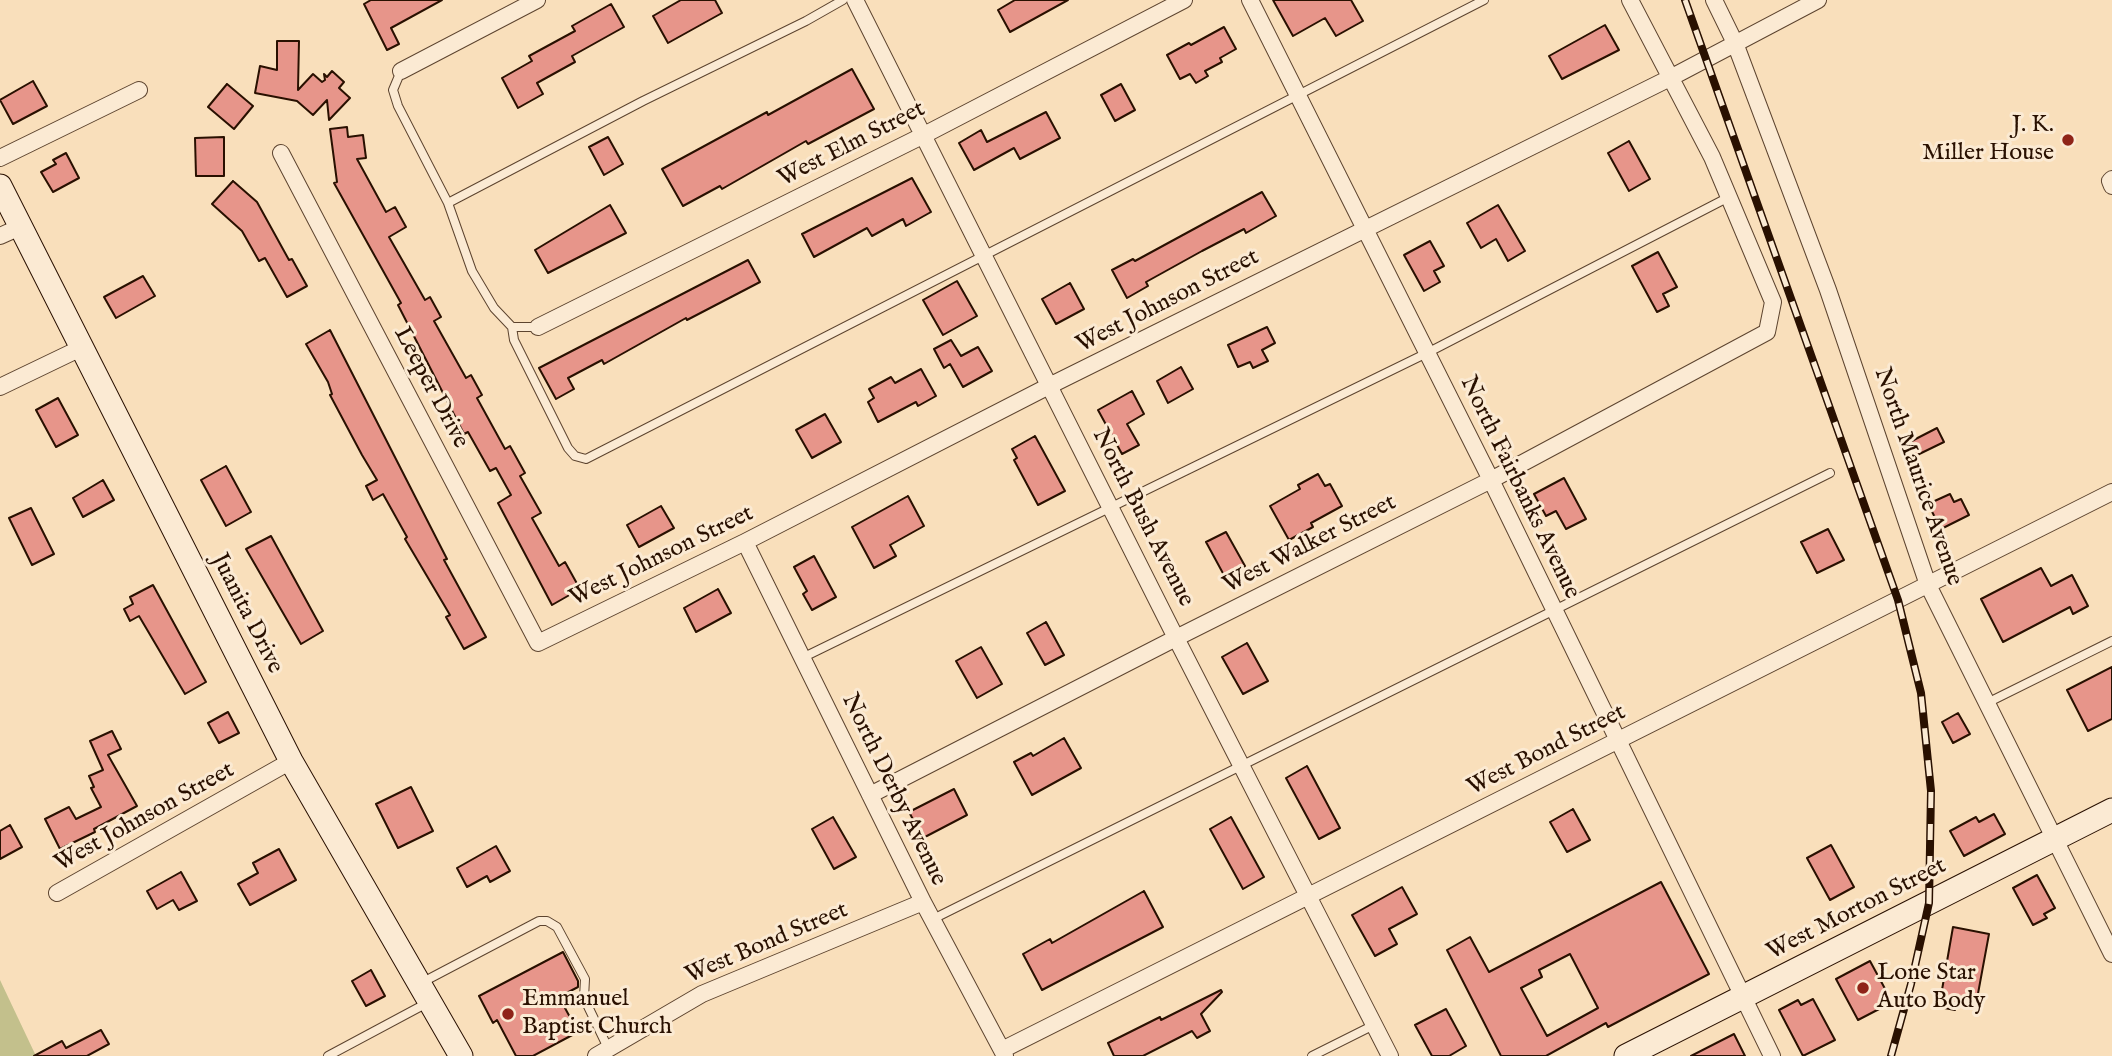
<!DOCTYPE html>
<style>
body{margin:0}
canvas{display:block;background:#f9dfbb}
</style>
<canvas width="2112" height="1056"></canvas>
<script>
const ctx = document.querySelector('canvas').getContext('2d');
ctx.lineJoin = 'round';
function paint(path, color) { ctx.fillStyle = color; ctx.fill(path, 'evenodd'); }
const toPath = rows => new Path2D(rows.map(r => 'M' + r).join(''));
function stroke(path, color, width, dash) { ctx.strokeStyle = color; ctx.lineWidth = width; ctx.lineCap = dash ? 'butt' : 'round'; ctx.setLineDash(dash || []); ctx.stroke(path); }
function write(font, color, halo, rows, align = 'center') {
  ctx.font = font + ' "IM FELL English",serif'; ctx.lineWidth = 6; ctx.setLineDash([]); ctx.textBaseline = 'middle'; ctx.strokeStyle = halo; ctx.fillStyle = color; for (const [text, x, y, turn = 0] of rows) {
    ctx.save(); ctx.translate(x, y); ctx.rotate((+turn || 0) * Math.PI / 180); ctx.textAlign = isNaN(turn) ? turn : align; if (halo) ctx.strokeText(text, 0, 0); ctx.fillText(text, 0, 0); ctx.restore();
  }
}
paint(toPath([
 [0,980,36,1056,0,1056]
]), '#c3c08c');
const building = toPath([
 [371,0,442,0,391,28,399,44,387,50,364,4,371,0],
 [681,0,715,0,722,13,668,43,653,16,681,0],
 [1015,0,1068,0,1010,32,998,10,1015,0],
 [1273,0,1351,0,1363,21,1336,36,1325,18,1293,36,1273,0],
 [611,4,624,27,572,56,575,62,537,83,543,94,518,108,502,78,532,61,529,56,575,31,572,26,611,4],
 [1605,25,1619,50,1562,79,1549,56,1605,25],
 [1224,27,1236,49,1220,58,1222,62,1205,71,1208,76,1196,83,1190,74,1180,79,1167,55,1189,43,1191,45,1224,27],
 [277,41,299,41,298,90,313,74,322,82,325,80,324,74,327,77,332,71,344,82,339,88,350,98,329,120,327,100,313,115,297,101,255,93,260,66,277,70,277,41],
 [852,69,874,109,808,144,806,141,722,189,720,186,683,206,662,169,767,112,768,115,852,69],
 [33,81,47,106,13,124,0,100,33,81],
 [227,84,253,106,234,129,208,107,227,84],
 [1121,84,1135,110,1115,121,1101,95,1121,84],
 [1046,112,1060,138,1020,159,1014,148,974,170,959,143,981,130,987,142,1046,112],
 [347,127,348,137,363,135,366,158,357,159,386,212,395,207,406,227,389,237,425,300,430,297,441,317,434,321,466,378,471,375,482,395,477,398,505,449,510,446,525,473,520,476,541,513,532,518,559,566,565,562,580,589,552,605,498,503,511,495,496,468,490,471,468,432,464,434,398,305,401,303,334,183,337,182,330,129,347,127],
 [224,137,224,176,196,176,195,138,224,137],
 [608,137,623,164,604,175,589,147,608,137],
 [1629,141,1650,179,1629,191,1608,153,1629,141],
 [66,153,79,178,53,192,41,172,56,164,53,160,66,153],
 [912,178,931,212,906,226,903,219,872,236,867,228,814,257,802,234,912,178],
 [233,181,257,202,289,260,292,259,307,286,287,297,265,258,259,261,242,231,212,204,233,181],
 [1262,192,1276,216,1246,233,1244,229,1202,251,1146,282,1148,286,1127,298,1112,270,1133,259,1135,261,1262,192],
 [610,205,626,233,548,273,535,250,610,205],
 [1498,205,1525,251,1508,261,1496,239,1481,248,1467,223,1498,205],
 [1430,241,1444,266,1434,271,1440,282,1424,291,1404,255,1430,241],
 [1658,252,1677,287,1663,294,1669,306,1657,312,1632,266,1658,252],
 [748,260,760,282,687,320,686,318,604,364,602,360,568,378,574,389,556,399,539,368,748,260],
 [143,276,155,296,116,318,104,297,143,276],
 [957,281,977,316,943,335,923,300,957,281],
 [1070,283,1084,309,1056,324,1042,299,1070,283],
 [1267,327,1275,343,1262,350,1268,361,1253,368,1250,362,1238,367,1228,345,1267,327],
 [330,330,447,559,444,560,486,637,464,649,446,617,450,615,405,539,407,537,383,494,373,500,366,486,377,480,362,455,330,395,332,394,328,382,306,344,330,330],
 [951,340,961,356,978,347,992,371,963,387,950,364,944,368,934,349,951,340],
 [1181,367,1193,389,1168,403,1157,381,1181,367],
 [921,369,936,396,918,406,916,402,878,422,868,402,874,398,869,389,891,377,895,383,921,369],
 [1132,391,1144,414,1127,424,1139,445,1122,454,1098,410,1132,391],
 [58,398,78,435,56,447,36,410,58,398],
 [825,414,841,442,812,458,796,430,825,414],
 [1937,428,1944,442,1909,459,1902,446,1937,428],
 [1035,436,1065,491,1038,505,1014,460,1017,458,1012,449,1035,436],
 [226,466,251,512,226,526,201,480,226,466],
 [1318,474,1325,486,1330,484,1342,506,1311,523,1313,527,1289,540,1270,506,1300,489,1298,485,1318,474],
 [1564,478,1586,519,1566,529,1556,511,1546,516,1534,494,1564,478],
 [103,480,114,500,83,517,73,498,103,480],
 [1950,494,1954,502,1961,499,1969,515,1941,529,1928,504,1950,494],
 [908,496,924,526,890,545,896,556,874,568,852,527,908,496],
 [661,506,674,528,639,547,627,525,661,506],
 [31,508,54,554,32,565,9,518,31,508],
 [1828,529,1844,560,1817,573,1801,542,1828,529],
 [1226,532,1245,566,1225,577,1206,542,1226,532],
 [271,536,323,631,301,644,246,549,271,536],
 [814,556,836,597,812,610,803,594,807,591,794,567,814,556],
 [2041,568,2051,586,2072,575,2088,606,2073,614,2070,607,2003,642,1981,599,2041,568],
 [153,585,206,682,185,694,139,616,130,621,124,609,133,604,130,597,153,585],
 [718,589,731,613,696,632,684,608,718,589],
 [1046,622,1064,655,1045,665,1027,633,1046,622],
 [1247,643,1268,681,1243,694,1222,657,1247,643],
 [981,647,1002,684,977,698,956,661,981,647],
 [2112,667,2112,719,2088,731,2067,690,2112,667],
 [228,712,239,733,219,743,208,723,228,712],
 [1958,713,1970,734,1953,743,1942,722,1958,713],
 [112,731,121,749,108,755,137,806,94,829,95,832,60,849,45,819,69,807,76,819,101,807,91,788,94,787,89,776,103,770,90,741,112,731],
 [1064,738,1081,768,1032,795,1014,762,1031,753,1033,756,1064,738],
 [1307,766,1340,828,1319,839,1286,778,1307,766],
 [411,787,433,831,398,848,376,804,411,787],
 [954,789,967,815,923,838,909,812,954,789],
 [1573,809,1590,840,1567,852,1550,822,1573,809],
 [1994,814,2005,834,1964,856,1950,831,1976,817,1979,822,1994,814],
 [833,817,856,857,834,869,812,829,833,817],
 [1231,817,1264,877,1243,889,1210,829,1231,817],
 [10,825,22,847,0,859,0,831,10,825],
 [1831,845,1854,887,1830,900,1807,858,1831,845],
 [496,846,510,871,490,882,487,876,467,887,457,868,496,846],
 [279,849,296,880,250,905,238,884,258,873,253,863,279,849],
 [181,872,197,901,179,910,173,900,157,909,147,891,181,872],
 [2037,875,2055,908,2044,914,2047,918,2033,925,2013,888,2037,875],
 [1661,882,1709,974,1608,1027,1606,1023,1546,1056,1501,1056,1447,950,1470,937,1489,972,1661,882],
 [1570,954,1598,1008,1547,1036,1521,988,1542,977,1539,970,1570,954],
 [1402,887,1417,914,1389,929,1397,944,1375,956,1352,915,1402,887],
 [1144,891,1163,927,1042,990,1023,954,1050,939,1052,943,1144,891],
 [1953,927,1989,934,1977,999,1958,996,1955,1010,1939,1007,1953,927],
 [563,952,578,981,578,987,559,997,578,1032,533,1056,516,1056,497,1020,493,1023,479,996,563,952],
 [1870,961,1890,998,1881,1002,1883,1007,1858,1020,1836,979,1870,961],
 [371,970,385,996,366,1006,352,981,371,970],
 [1221,990,1222,992,1201,1014,1210,1031,1197,1038,1192,1031,1143,1056,1114,1056,1108,1043,1160,1017,1161,1020,1221,990],
 [1813,999,1835,1040,1803,1056,1779,1010,1798,1000,1801,1005,1813,999],
 [1446,1009,1466,1046,1449,1056,1432,1056,1415,1025,1446,1009],
 [101,1030,109,1044,87,1056,34,1056,62,1041,66,1048,101,1030],
 [1734,1034,1745,1056,1691,1056,1734,1034]
]);
paint(building, '#e7958a');
stroke(building, '#291000', 2);
const lane = toPath([
 [401,71,393,90,398,106,448,203,643,101,806,21,843,0],
 [448,203,472,271,494,308,512,327,538,327],
 [512,327,514,340,568,448,575,456,586,459,1484,0],
 [802,658,1427,353,1729,197],
 [1987,703,2112,641],
 [933,919,1830,473],
 [421,983,539,921,547,921,557,927,585,979,584,998,608,1048],
 [328,1056,429,1002],
 [1312,1056,1374,1025]
]);
const street = toPath([
 [855,0,1176,638,1390,1056],
 [1250,0,1491,480,1772,1056],
 [1714,0,1735,43,1828,290,1928,585,2112,954],
 [401,71,537,0],
 [281,153,538,643,745,542,1049,386,1672,77,1818,0],
 [0,158,139,90],
 [2112,179,2110,181,2112,186],
 [0,236,20,227],
 [538,327,924,135,1184,0],
 [0,387,81,348],
 [745,542,923,902,1005,1056],
 [870,795,1176,638,1491,480,1767,332,1773,302,1712,157,1630,0],
 [57,893,291,761],
 [1002,1050,2112,492],
 [596,1056,702,994,923,902]
]);
const secondary = toPath([
 [0,186,291,761,461,1056],
 [1626,1056,2112,810]
]);
stroke(lane, '#5d442f', 10);
stroke(street, '#5d442f', 18);
stroke(secondary, '#291000', 25);
stroke(lane, '#fbead3', 8);
stroke(street, '#fbead3', 16);
stroke(secondary, '#fbead3', 23);
const rail = toPath([
 [1685,0,1898,600,1921,693,1931,791,1929,903,1911,984,1891,1056]
]);
stroke(rail, '#291000', 8);
stroke(rail, '#fbead3', 5, [16]);
for (const [x, y, r, color] of [
 [2068,140,7,"#8f2418"],
 [1863,988,7,"#8f2418"],
 [508,1014,7,"#8f2418"]
]) { const dot = new Path2D(); dot.arc(x, y, r, 0, 2 * Math.PI); ctx.fillStyle = color; ctx.fill(dot); stroke(dot, '#fbead3', 2.5); }
write('24px', '#291000', '#fbead3', [
 ["J. K.",2054,126,"right"],
 ["Miller House",2054,154,"right"],
 ["Lone Star",1877,974],
 ["Auto Body",1877,1002],
 ["Emmanuel",522,1000],
 ["Baptist Church",522,1028]
], 'left');
write('24px', '#291000', '#fbead3', [
 ["West Elm Street",852,145,-27],
 ["West Johnson Street",1168,302,-27],
 ["Leeper Drive",430,388,62],
 ["North Maurice Avenue",1917,477,71],
 ["North Fairbanks Avenue",1519,488,64],
 ["North Bush Avenue",1142,518,63],
 ["West Walker Street",1310,545,-27],
 ["West Johnson Street",662,557,-26],
 ["Juanita Drive",246,614,63],
 ["West Bond Street",1547,751,-27],
 ["North Derby Avenue",893,790,64],
 ["West Johnson Street",145,818,-29],
 ["West Morton Street",1857,910,-27],
 ["West Bond Street",767,944,-23]
]);
</script>
